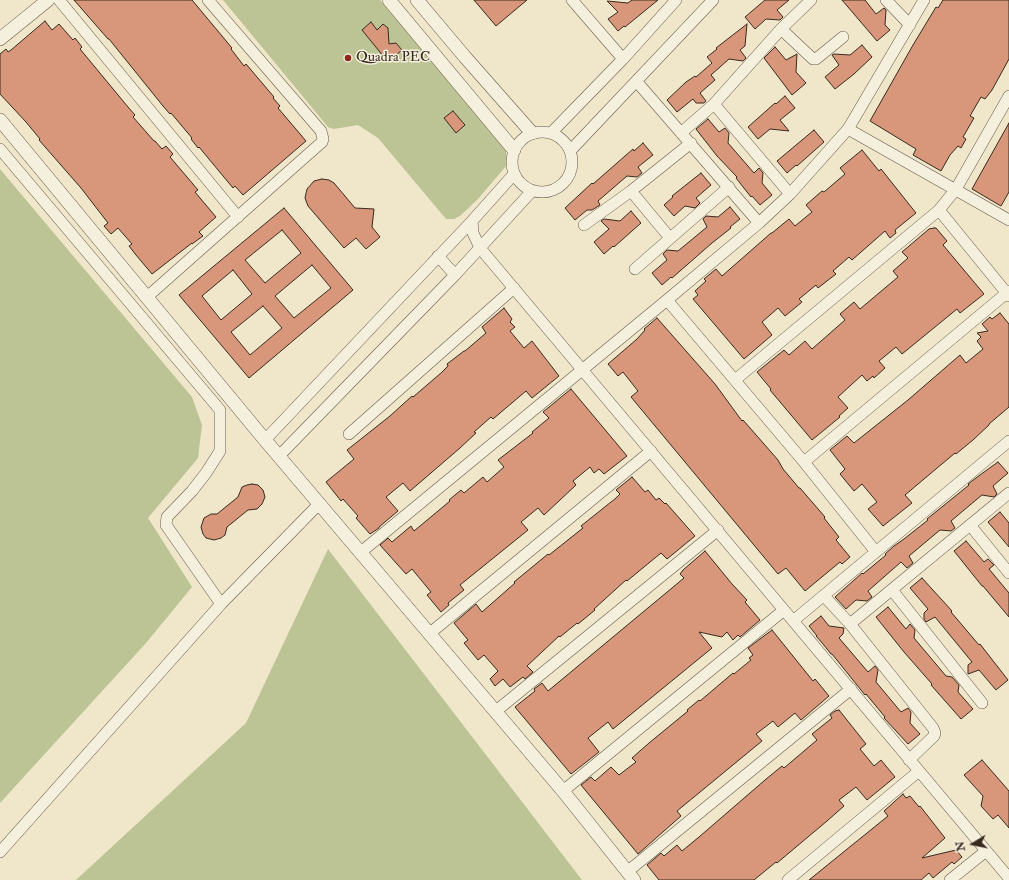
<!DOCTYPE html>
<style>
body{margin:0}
#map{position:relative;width:1009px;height:880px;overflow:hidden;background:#f0e7ca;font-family:"IM FELL Double Pica",serif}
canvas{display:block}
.north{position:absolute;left:953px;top:824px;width:40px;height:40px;-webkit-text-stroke:3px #f5efdd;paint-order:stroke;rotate:260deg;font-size:11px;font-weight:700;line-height:16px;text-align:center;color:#382a1e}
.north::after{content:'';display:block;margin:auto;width:14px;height:18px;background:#382a1e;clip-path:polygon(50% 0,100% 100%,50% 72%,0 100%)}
</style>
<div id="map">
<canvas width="1009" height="880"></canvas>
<div class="north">N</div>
</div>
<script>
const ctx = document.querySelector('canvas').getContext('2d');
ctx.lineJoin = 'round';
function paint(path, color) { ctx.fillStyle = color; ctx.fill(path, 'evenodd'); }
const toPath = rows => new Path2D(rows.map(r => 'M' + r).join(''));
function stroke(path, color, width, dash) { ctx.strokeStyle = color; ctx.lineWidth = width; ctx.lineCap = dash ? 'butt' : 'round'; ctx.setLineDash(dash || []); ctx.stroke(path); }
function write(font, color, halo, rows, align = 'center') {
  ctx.font = font + ' "IM FELL Double Pica",serif'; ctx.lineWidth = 3; ctx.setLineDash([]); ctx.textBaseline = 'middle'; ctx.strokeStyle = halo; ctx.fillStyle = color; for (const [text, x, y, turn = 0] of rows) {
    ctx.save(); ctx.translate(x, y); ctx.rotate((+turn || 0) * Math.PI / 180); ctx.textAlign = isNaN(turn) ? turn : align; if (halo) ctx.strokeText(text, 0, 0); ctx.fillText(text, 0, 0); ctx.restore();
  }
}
paint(toPath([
 [223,0,380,0,464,97,506,150,506,166,478,199,460,216,454,219,446,219,378,138,358,125,334,129,328,127],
 [0,169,192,397,202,425,198,458,148,518,192,587,146,643,0,803],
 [328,549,582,880,76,880,246,723]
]), '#bcc495');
const building = toPath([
 [74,0,192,0,232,48,231,49,244,66,246,64,274,97,273,98,280,106,278,108,306,141,243,195,235,186,233,188,199,147,198,148,191,139,192,138,171,113,170,114,163,106,109,39,108,39,74,0],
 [474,0,527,0,496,26,474,0],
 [632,0,658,0,625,27,624,26,618,31,608,19,618,12,607,1,628,3,632,0],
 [765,0,789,0,777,10,783,17,780,20,766,19,755,29,745,17,765,0],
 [842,0,865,0,876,14,884,8,886,10,885,25,890,30,877,41,842,0],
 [943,0,1009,0,1009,59,992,90,985,99,981,97,970,116,974,118,963,137,966,139,961,148,958,146,950,155,941,171,913,155,916,149,870,121,913,45,936,7,938,8,943,0],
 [45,21,52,30,59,24,73,40,75,38,82,47,80,49,128,107,135,115,133,117,154,141,155,141,162,149,166,146,173,154,170,157,198,190,195,192,216,217,199,232,203,236,192,244,192,243,152,274,136,255,129,246,132,244,118,228,111,234,104,226,108,223,81,188,39,140,40,139,26,122,0,94,0,54,6,49,8,52,11,50,45,21],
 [371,22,377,30,383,24,388,28,389,44,396,43,402,50,388,62,362,30,371,22],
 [747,24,745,46,740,50,746,58,743,61,729,59,711,75,715,80,700,93,706,101,704,103,696,103,693,99,677,112,667,100,686,82,695,76,696,77,712,63,707,57,717,49,716,48,747,24],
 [862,45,872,57,854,74,835,89,825,77,839,65,832,55,834,54,850,55,862,45],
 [775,47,786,60,797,54,796,72,806,83,792,95,764,58,775,47],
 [785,96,795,108,780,120,789,131,770,129,758,139,748,127,775,103,776,104,785,96],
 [453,111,465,125,456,133,444,118,453,111],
 [708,119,719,132,725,128,729,133,728,143,754,173,759,168,763,173,762,183,772,195,760,205,752,196,751,197,736,178,737,177,717,156,696,129,708,119],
 [1009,123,1009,192,1001,206,972,189,1009,123],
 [814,130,824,142,797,166,796,165,787,173,777,161,814,130],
 [643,143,653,155,638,167,642,173,637,177,627,176,598,201,600,205,592,210,587,210,575,220,565,208,592,183,593,184,633,149,634,151,643,143],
 [862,150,879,171,881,169,916,213,895,230,896,233,890,238,885,231,852,260,849,257,833,271,836,274,818,288,816,285,799,299,802,302,785,316,778,308,762,322,772,335,744,359,693,299,698,295,695,291,706,281,704,279,716,269,722,276,771,233,772,233,789,219,795,226,812,212,806,205,822,191,824,192,845,174,840,168,862,150],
 [701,173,711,185,696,198,700,203,695,208,685,206,674,216,664,205,673,197,672,196,701,173],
 [322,179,329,180,334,183,355,208,374,209,372,227,380,237,366,249,356,238,344,248,308,206,305,198,307,189,314,181,322,179],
 [730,207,740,219,730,227,731,228,712,243,672,278,671,277,662,285,652,273,667,260,663,254,667,250,678,251,707,227,703,219,706,216,718,217,730,207],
 [284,208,353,290,249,378,179,295,284,208],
 [282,230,301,253,265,283,245,260,282,230],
 [312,265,331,288,294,318,275,296,312,265],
 [233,270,252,294,221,320,202,296,233,270],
 [263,306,282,328,250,355,231,332,263,306],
 [631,211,641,223,614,247,613,246,604,254,594,242,609,229,601,221,604,219,620,221,631,211],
 [934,228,936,228,947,241,943,245,984,294,960,313,957,309,902,354,896,347,879,361,885,368,874,378,873,376,867,381,862,375,851,385,838,397,848,408,839,416,840,417,812,440,770,390,771,389,757,372,784,350,789,355,805,341,812,349,845,320,840,314,854,302,860,309,898,277,893,271,908,258,902,252,929,229,934,228],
 [504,308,512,319,510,322,515,327,510,331,524,348,532,341,559,376,532,398,526,391,493,419,491,417,474,432,476,433,460,448,410,491,403,483,386,497,398,511,379,527,379,528,370,534,356,518,358,516,343,499,341,501,326,482,354,459,347,450,390,416,412,396,413,397,441,373,448,366,447,364,464,351,465,351,486,333,482,327,504,308],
 [1000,313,1009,324,1009,407,989,424,989,425,973,440,956,454,955,453,905,495,912,503,883,526,868,509,877,502,862,484,854,491,840,474,845,469,830,450,847,436,854,443,908,400,960,355,966,363,983,349,977,341,981,337,977,333,988,331,982,324,990,317,992,319,1000,313],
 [657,318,715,384,742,421,743,420,778,460,783,469,799,488,800,488,825,517,824,518,839,537,836,540,850,557,842,564,840,562,805,591,786,568,778,574,631,397,638,391,623,372,618,376,608,364,637,339,645,330,644,329,657,318],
 [571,389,627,456,604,474,599,469,594,473,590,467,573,481,576,485,544,515,538,508,521,522,528,530,460,585,464,590,448,603,449,605,441,612,427,595,431,592,412,569,406,574,380,545,388,538,392,542,411,526,414,531,450,501,449,500,461,490,464,493,483,477,487,482,504,467,498,460,533,433,532,432,549,418,543,412,571,389],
 [998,462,1008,473,993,486,997,494,994,497,982,495,970,505,951,521,955,528,951,531,940,530,909,556,913,563,907,568,901,562,868,591,872,597,867,601,856,600,846,609,835,597,862,573,863,574,886,555,885,554,894,546,904,539,928,520,927,519,969,485,968,484,980,475,998,462],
 [632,477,645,492,648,490,656,500,659,498,665,504,666,503,695,536,667,559,661,553,627,581,626,580,594,609,595,610,578,624,577,623,560,637,559,636,527,666,533,672,525,679,523,677,510,687,503,679,495,686,490,679,498,671,484,655,478,660,464,643,468,640,454,623,476,604,482,612,515,583,514,582,548,554,549,555,583,528,581,526,616,498,620,494,616,490,632,477],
 [252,484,258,485,263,490,265,497,262,504,257,509,248,510,227,527,225,535,221,538,214,540,206,538,203,534,201,527,204,518,211,514,217,514,238,497,242,487,247,485,252,484],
 [1000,512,1009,523,1009,547,988,522,1000,512],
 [966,541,984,562,988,559,994,565,989,569,1009,593,1009,617,983,586,982,586,954,551,966,541],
 [705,551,732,584,747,600,745,602,760,620,740,637,738,635,733,640,727,632,722,637,699,632,712,648,613,729,608,722,588,738,599,752,571,774,515,707,535,691,534,689,542,683,548,691,684,578,680,574,683,570,705,551],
 [922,578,952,611,951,612,979,645,980,644,1008,680,996,690,979,670,968,674,968,665,972,662,935,617,926,622,924,619,924,613,928,609,910,588,922,578],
 [888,607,906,629,910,624,915,630,914,638,946,676,952,677,959,685,958,692,973,709,961,719,931,685,932,684,904,652,876,617,888,607],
 [821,616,829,626,844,628,843,634,839,638,868,672,875,666,878,670,876,682,901,712,908,708,911,712,910,723,920,734,908,744,884,718,885,717,866,694,865,695,832,654,831,654,823,644,816,636,817,636,809,626,821,616],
 [772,630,813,681,815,679,829,696,801,720,795,713,778,727,773,721,756,734,762,741,677,811,681,816,638,854,581,785,591,777,595,781,611,767,619,775,636,762,632,758,649,743,688,711,687,710,699,700,700,701,733,673,734,674,751,660,749,658,753,655,748,648,772,630],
 [839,710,866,744,860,749,874,766,881,760,895,777,867,800,856,787,839,800,844,806,827,821,777,863,776,862,754,880,659,880,647,865,661,853,664,856,677,845,682,851,699,837,765,780,782,766,784,768,817,740,812,734,832,718,830,715,835,711,839,710],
 [982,760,1009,791,1009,828,998,815,993,819,981,806,983,796,964,775,982,760],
 [903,794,906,798,910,796,919,807,920,806,945,838,922,858,956,850,962,857,954,864,952,862,933,878,929,873,921,880,809,880,888,816,884,811,903,794]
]);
paint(building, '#d8967b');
stroke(building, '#382a1e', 1);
const minor = toPath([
 [59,0,238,217],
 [572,0,623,59],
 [811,0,781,29,813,59,816,59,843,37],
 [886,0,910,25],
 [924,0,848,129,1009,220],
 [637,82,759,223],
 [1009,96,956,189,939,210,1009,296],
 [714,104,781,29],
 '512 162a30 30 0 1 1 60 0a30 30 0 1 1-60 0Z',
 [551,133,623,59,676,0],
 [681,133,714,104,790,194],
 [0,149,220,410,220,451,206,473,192,491,167,517,166,525,221,604,0,852],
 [570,151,713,0],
 [472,221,473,233,480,248,1009,878],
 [584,225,631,191],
 [670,238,631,191,691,143],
 [438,256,455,275],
 [635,269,729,187],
 [147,297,322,142,323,139,321,131,208,0],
 [667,300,804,462],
 [735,380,939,210],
 [349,434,514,288],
 [265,440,472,221,514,174],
 [279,456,455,275,532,191],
 [970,525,1009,573],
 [361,552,667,300,759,223,790,194,848,129],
 [876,552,804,462,1009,291],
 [892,590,982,703],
 [824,596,850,624,933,728,935,733,934,736,909,760],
 [221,604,320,503],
 [793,621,1009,441],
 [850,624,1009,493],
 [429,634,651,451],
 [496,711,718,530],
 [563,791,784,610],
 [627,872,851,689],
 [788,880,919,771],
 [950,880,986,851]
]);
const tertiary = toPath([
 [389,0,514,150],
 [417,0,465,57,532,133],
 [0,39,48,0],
 [0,120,265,440,563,791,634,880]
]);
stroke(minor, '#665949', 12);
stroke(tertiary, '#665949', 14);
stroke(minor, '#f5efdd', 11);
stroke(tertiary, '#f5efdd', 13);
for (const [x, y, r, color] of [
 [348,58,4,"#8f2418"]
]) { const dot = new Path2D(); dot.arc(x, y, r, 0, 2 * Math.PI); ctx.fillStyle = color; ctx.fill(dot); stroke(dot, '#f5efdd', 1.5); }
write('14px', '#382a1e', '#f5efdd', [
 ["Quadra PEC",356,58]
], 'left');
</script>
